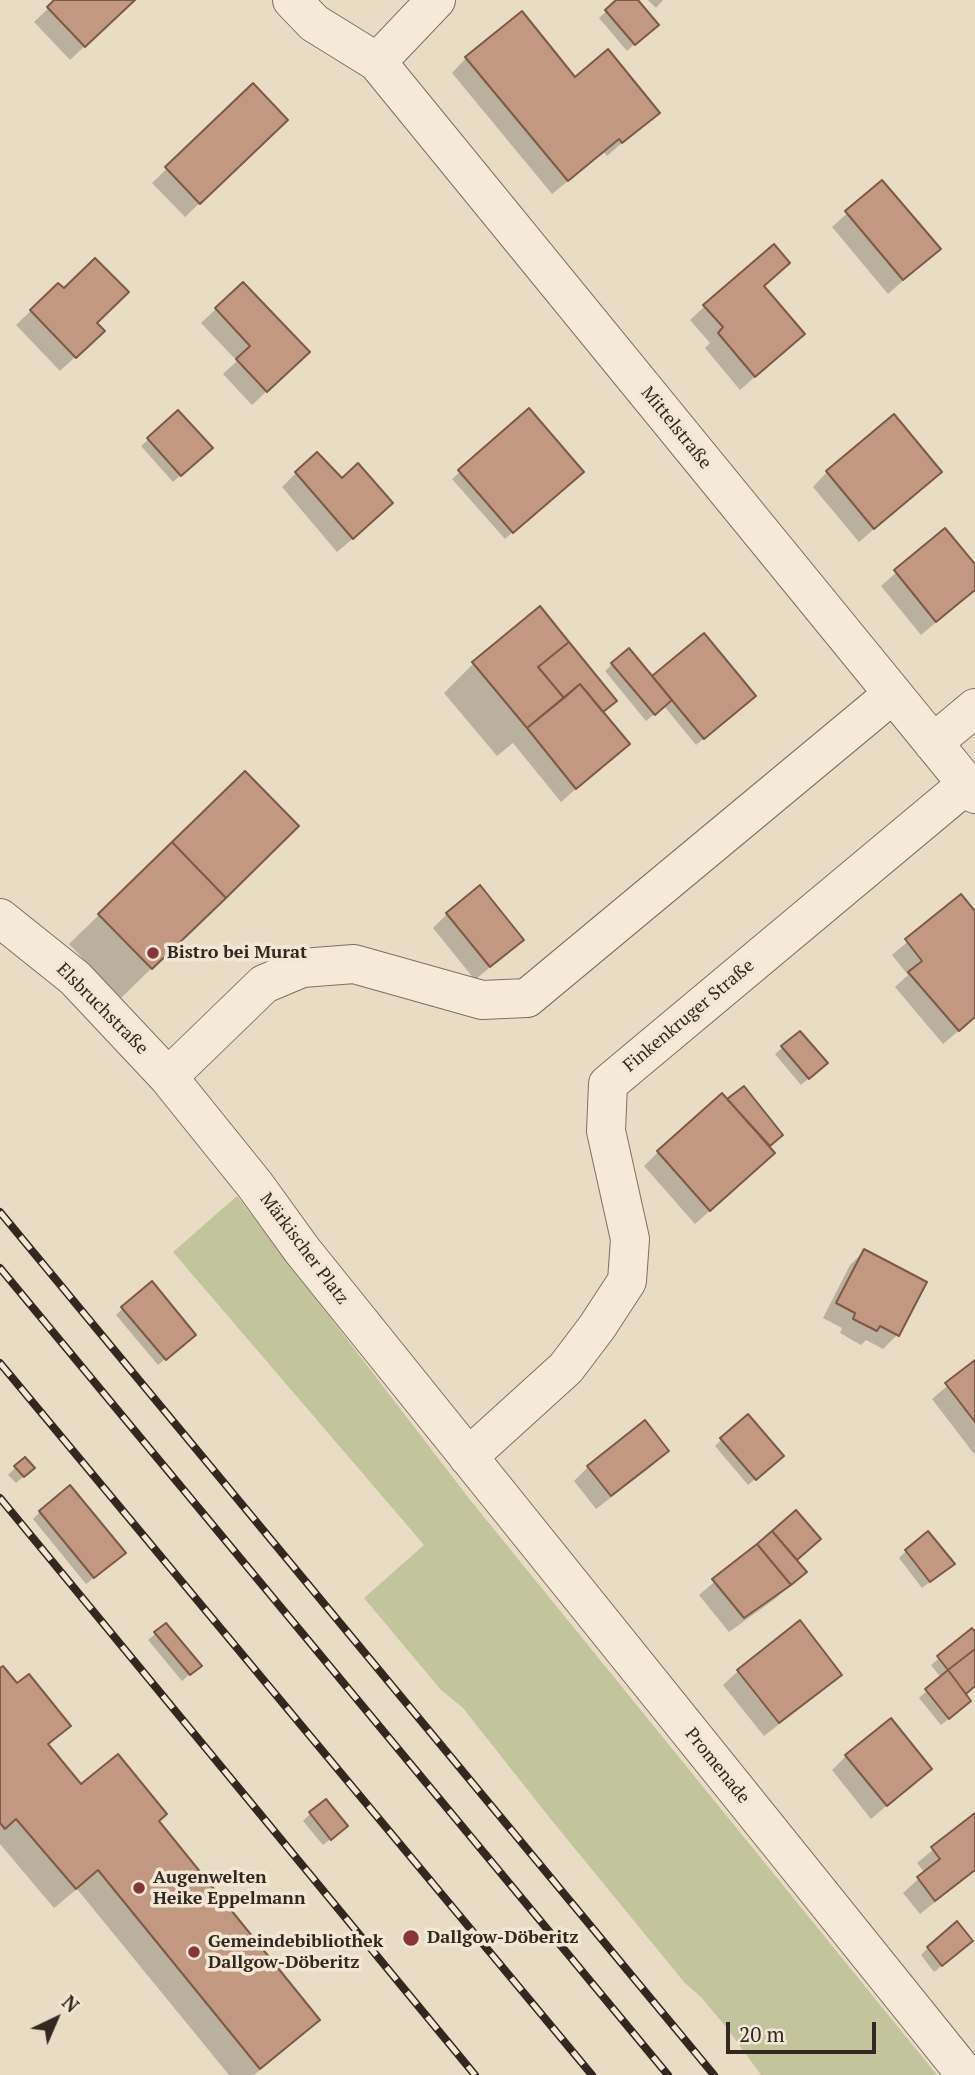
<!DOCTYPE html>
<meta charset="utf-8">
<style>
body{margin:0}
#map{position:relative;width:975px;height:2075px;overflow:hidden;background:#e8dcc5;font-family:"PT Serif",serif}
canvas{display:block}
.north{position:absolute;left:21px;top:1984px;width:70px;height:70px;-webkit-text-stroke:5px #f1e7d4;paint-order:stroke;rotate:44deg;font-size:19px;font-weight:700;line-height:28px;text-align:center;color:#33281f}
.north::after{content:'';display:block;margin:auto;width:24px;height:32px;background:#33281f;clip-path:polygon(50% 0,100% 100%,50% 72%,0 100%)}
.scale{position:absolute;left:726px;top:2022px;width:150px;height:32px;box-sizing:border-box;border:4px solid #33281f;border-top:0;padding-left:9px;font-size:21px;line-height:24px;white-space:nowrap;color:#33281f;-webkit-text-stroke:5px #f1e7d4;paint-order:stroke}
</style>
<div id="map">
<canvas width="975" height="2075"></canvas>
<div class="north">N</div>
<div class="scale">20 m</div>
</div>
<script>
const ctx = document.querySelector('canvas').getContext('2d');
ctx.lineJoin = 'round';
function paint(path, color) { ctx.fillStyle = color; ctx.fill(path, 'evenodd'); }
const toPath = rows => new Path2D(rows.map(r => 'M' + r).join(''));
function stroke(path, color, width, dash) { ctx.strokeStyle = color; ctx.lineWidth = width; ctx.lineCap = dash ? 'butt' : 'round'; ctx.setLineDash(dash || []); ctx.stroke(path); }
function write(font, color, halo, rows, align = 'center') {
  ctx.font = font + ' "PT Serif",serif'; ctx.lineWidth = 7; ctx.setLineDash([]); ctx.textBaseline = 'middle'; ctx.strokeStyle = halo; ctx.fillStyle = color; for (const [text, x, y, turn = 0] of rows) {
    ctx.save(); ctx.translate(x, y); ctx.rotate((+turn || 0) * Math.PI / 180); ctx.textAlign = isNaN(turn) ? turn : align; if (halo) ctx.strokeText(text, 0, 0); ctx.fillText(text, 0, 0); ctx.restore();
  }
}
paint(toPath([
 [237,1196,471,1501,937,2075,761,2075,726,2027,702,1998,684,1982,549,1817,463,1708,441,1690,364,1598,424,1545,173,1252]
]), '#c2c59b');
paint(toPath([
 [57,0,133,0,70,60,34,22],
 [619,0,636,0,649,31,627,51,599,18],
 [648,0,663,0,656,8],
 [466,58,575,80,658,112,607,156,604,152,552,194,452,73],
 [253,86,271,135,185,217,152,183],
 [882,182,939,249,888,294,832,227],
 [788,263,762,287,803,334,740,390,705,348,710,343,690,320,705,306],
 [58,285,95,323,88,345,60,371,16,325],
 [216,309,294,366,252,405,223,374,237,361,201,323],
 [529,411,575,479,505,539,452,479],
 [178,412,203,455,173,482,141,446],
 [827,472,940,472,859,542,813,487],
 [296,473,377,518,337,552,282,487],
 [945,530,975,566,975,590,921,635,881,586],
 [539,609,615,701,602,713,627,744,561,802,513,743,497,756,444,693,473,664],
 [612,664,652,679,747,703,696,745,664,706,646,721,605,671],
 [267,856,121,998,69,944,99,915],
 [961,897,975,914,975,1017,943,1044,895,987,908,975,892,955],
 [447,914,522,940,475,980,433,928],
 [800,1033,818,1070,801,1085,775,1054],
 [744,1088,774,1142,768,1147,759,1167,695,1224,644,1166,658,1152],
 [864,1251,897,1335,883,1349,866,1340,861,1345,840,1333,842,1328,823,1318,850,1265],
 [123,1308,187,1341,158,1365,116,1315],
 [975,1362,975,1455,932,1399],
 [722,1439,774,1463,748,1485,715,1446],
 [667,1451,652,1466,596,1509,574,1481,588,1467],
 [24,1459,25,1475,16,1483,8,1475],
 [40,1512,117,1559,86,1584,33,1519],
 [796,1512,812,1546,795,1561,797,1579,775,1599,729,1632,699,1595],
 [906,1551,945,1571,922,1588,899,1558],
 [166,1625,192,1672,182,1681,148,1640],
 [972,1631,975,1635,975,1686,964,1694,962,1708,941,1725,919,1698,941,1678,931,1665],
 [0,1671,68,1725,48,1746,81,1786,157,1821,318,2020,297,2040,254,2075,229,2075,77,1889,54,1908,0,1844],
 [738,1671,840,1674,825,1689,764,1736,723,1685],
 [846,1756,930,1769,871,1819,832,1770],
 [310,1814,338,1833,323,1845,303,1821],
 [975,1815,975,1871,920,1914,903,1893,925,1873,917,1863],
 [928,1948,964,1948,934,1972,921,1955]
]), '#0003');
const building = toPath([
 [54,0,135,0,85,47,47,7,54,0],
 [616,0,638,0,659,25,635,45,605,10,616,0],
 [522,11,575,77,608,49,660,113,622,143,619,139,568,181,465,57,522,11],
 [253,83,288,120,200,204,165,167,253,83],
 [882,180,941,249,903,280,845,211,882,180],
 [774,244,790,263,764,286,805,334,755,377,718,333,723,327,703,305,774,244],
 [95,258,129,292,97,323,105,331,76,358,30,310,58,283,64,288,95,258],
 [243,282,310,352,267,392,236,359,250,346,215,308,243,282],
 [529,408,584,472,513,533,458,470,529,408],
 [178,410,213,448,181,476,147,438,178,410],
 [894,414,942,472,874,529,826,471,894,414],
 [317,452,342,478,358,463,393,503,353,539,295,472,317,452],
 [945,528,975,564,975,590,936,622,894,570,945,528],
 [540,606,569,642,538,667,564,698,527,728,472,662,540,606],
 [704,633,756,696,704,739,652,676,704,633],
 [569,642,617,701,603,712,580,684,564,698,538,667,569,642],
 [629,648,672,700,655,715,611,663,629,648],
 [580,684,630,744,576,789,527,728,580,684],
 [245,771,299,826,226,898,172,842,245,771],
 [172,842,226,898,152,969,98,914,172,842],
 [480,885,524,940,490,967,446,913,480,885],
 [961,894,975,911,975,1017,959,1031,908,972,922,961,905,939,961,894],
 [800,1031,828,1063,809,1079,781,1046,800,1031],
 [744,1086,783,1135,770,1146,727,1099,744,1086],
 [722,1093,775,1153,710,1211,657,1151,722,1093],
 [864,1249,927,1282,899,1336,880,1326,877,1331,853,1319,855,1313,836,1303,864,1249],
 [152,1281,196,1335,166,1360,121,1307,152,1281],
 [975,1360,975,1422,945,1383,975,1360],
 [748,1414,784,1456,756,1480,720,1438,748,1414],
 [645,1420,669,1451,611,1496,587,1466,645,1420],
 [25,1457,35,1468,24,1477,14,1466,25,1457],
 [70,1485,126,1553,94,1578,39,1511,70,1485],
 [796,1510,821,1539,797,1560,772,1531,796,1510],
 [772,1531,807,1572,791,1585,757,1544,772,1531],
 [928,1531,955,1564,930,1582,905,1550,928,1531],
 [757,1544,791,1585,744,1618,712,1579,757,1544],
 [800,1620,842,1675,779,1723,737,1670,800,1620],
 [166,1623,202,1666,190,1675,154,1632,166,1623],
 [972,1628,975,1632,975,1649,948,1670,937,1656,972,1628],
 [975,1649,975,1686,966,1694,948,1670,975,1649],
 [3,1666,17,1683,29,1674,71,1726,48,1744,81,1784,118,1754,167,1814,159,1821,320,2020,260,2069,98,1870,76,1889,16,1819,5,1829,0,1823,0,1668,3,1666],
 [948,1670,971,1701,949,1719,925,1689,948,1670],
 [891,1718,932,1769,887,1806,845,1755,891,1718],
 [326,1799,348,1826,331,1840,309,1812,326,1799],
 [975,1813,975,1870,935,1901,917,1877,940,1859,931,1847,975,1813],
 [957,1921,973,1941,942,1966,927,1947,957,1921]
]);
paint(building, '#c29880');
stroke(building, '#7d5a46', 2);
const minor = toPath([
 [292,0,314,23,377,62,975,794],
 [377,62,436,0],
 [933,743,975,708],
 [0,918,75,978,168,1077,255,1185,302,1250,966,2075],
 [168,1077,264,984,302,968,354,964,482,1000,527,998,893,694],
 [468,1457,566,1368,597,1327,627,1281,630,1239,606,1131,608,1084,967,784]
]);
stroke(minor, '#816f5e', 40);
stroke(minor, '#f4ead7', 38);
const rail = toPath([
 [0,1212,714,2075],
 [0,1268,668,2075],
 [0,1363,592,2075],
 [0,1498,475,2075]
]);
stroke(rail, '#33281f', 8);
stroke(rail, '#f1e7d4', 5, [16]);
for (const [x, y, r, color] of [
 [153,953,7,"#883539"],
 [139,1888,7,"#883539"],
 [411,1938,9,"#883539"],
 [194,1952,7,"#883539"]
]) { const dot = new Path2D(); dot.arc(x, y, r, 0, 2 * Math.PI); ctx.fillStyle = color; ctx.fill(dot); stroke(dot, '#f1e7d4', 2.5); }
write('18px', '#33281f', '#f1e7d4', [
 ["Mittelstraße",676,428,51],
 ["Elsbruchstraße",102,1009,45],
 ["Finkenkruger Straße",689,1016,-40],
 ["Märkischer Platz",304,1249,53],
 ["Promenade",717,1766,51]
]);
write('bold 18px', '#33281f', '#f1e7d4', [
 ["Bistro bei Murat",167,953],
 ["Augenwelten",153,1878],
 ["Heike Eppelmann",153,1899],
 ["Dallgow-Döberitz",427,1938],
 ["Gemeindebibliothek",208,1942],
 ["Dallgow-Döberitz",208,1963]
], 'left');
</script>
